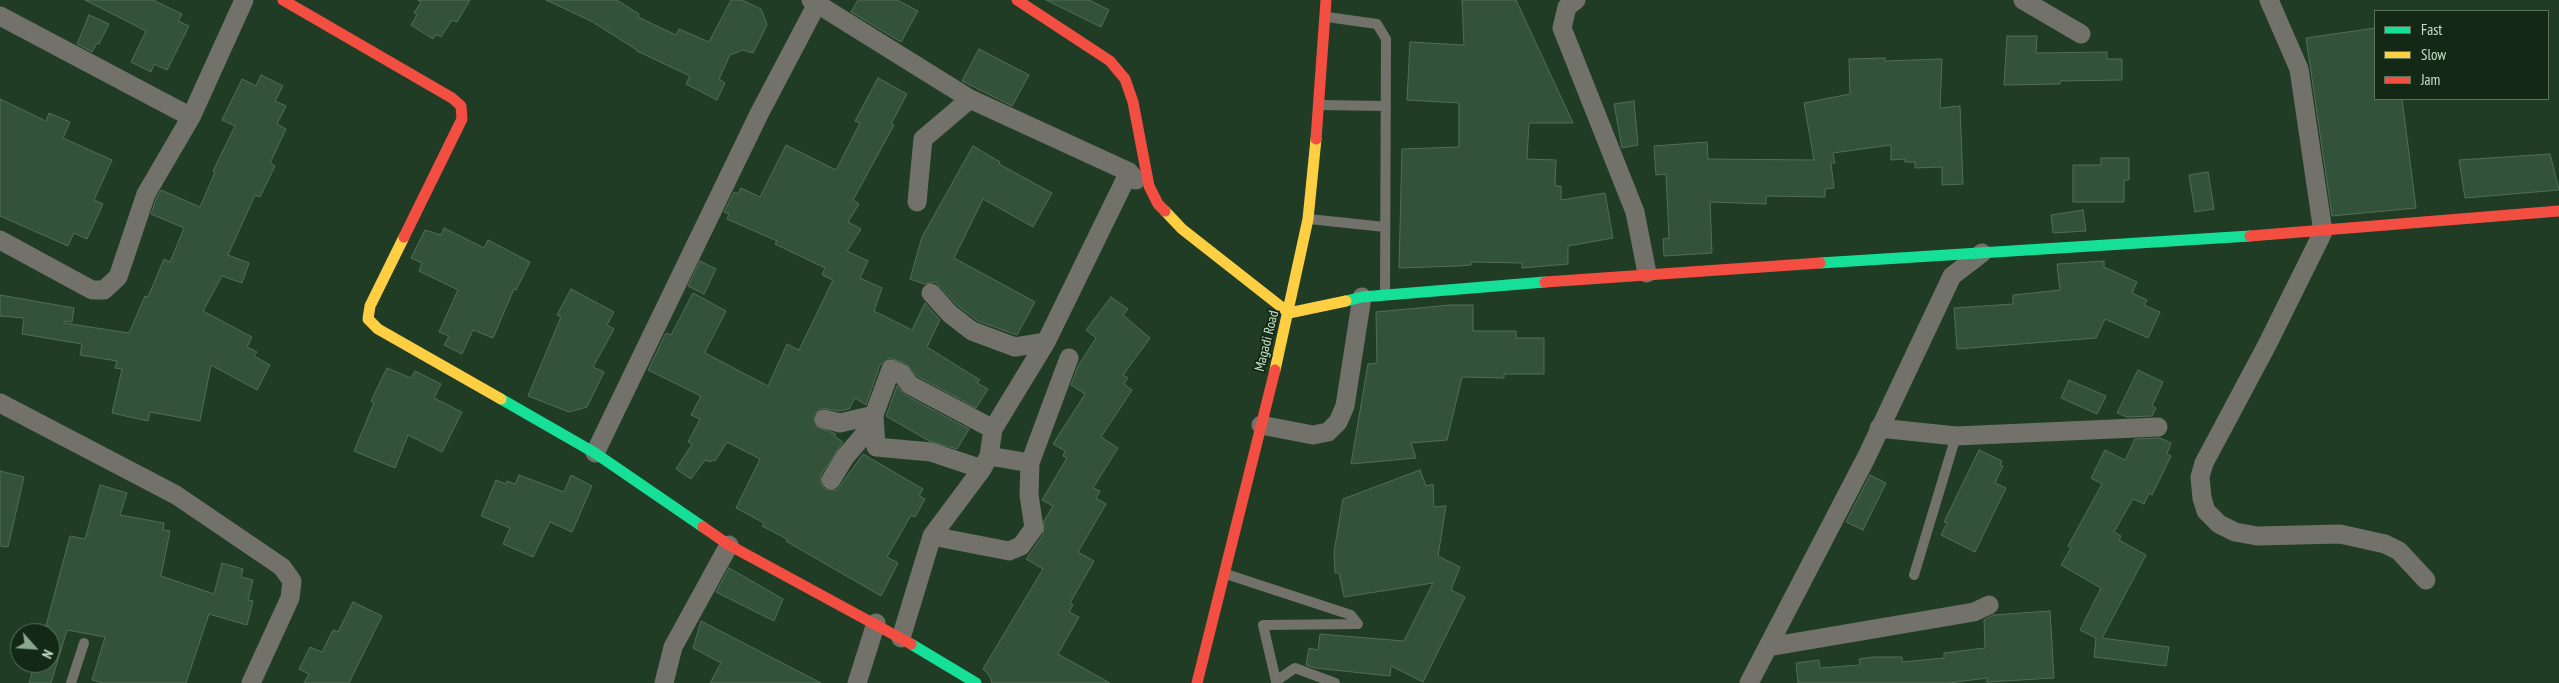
<!DOCTYPE html>
<style>
body{margin:0}
#map{position:relative;width:2559px;height:683px;overflow:hidden;background:#203c25;font-family:"PT Sans Narrow",sans-serif}
canvas{display:block}
.legend{position:absolute;left:2374px;top:10px;width:175px;height:90px;box-sizing:border-box;background:#132815;border:1px solid #5a725c;margin:0;padding:6px 9px;list-style:none;font-size:15px;color:#c5e0c6}
.legend li{display:flex;align-items:center;gap:10px;height:25px}
.legend b{width:25px;border:1px solid #5a725c}
.north{position:absolute;left:10px;top:623px;width:50px;height:50px;box-sizing:border-box;background:#132815;border:1px solid #5a725c;border-radius:50%;rotate:116deg;font-size:14px;font-weight:700;line-height:20px;text-align:center;color:#c5e0c6}
.north::after{content:'';display:block;margin:auto;width:18px;height:22px;background:#8ba78e;clip-path:polygon(50% 0,100% 100%,50% 72%,0 100%)}
</style>
<div id="map">
<canvas width="2559" height="683"></canvas>
<ul class="legend">
<li><b style="height:6px;background:#16e098"></b>Fast</li>
<li><b style="height:6px;background:#ffcf43"></b>Slow</li>
<li><b style="height:6px;background:#f24e42"></b>Jam</li>
</ul>
<div class="north">N</div>
</div>
<script>
const ctx = document.querySelector('canvas').getContext('2d');
ctx.lineJoin = 'round';
function paint(path, color) { ctx.fillStyle = color; ctx.fill(path, 'evenodd'); }
const toPath = rows => new Path2D(rows.map(r => 'M' + r).join(''));
function stroke(path, color, width, dash) { ctx.strokeStyle = color; ctx.lineWidth = width; ctx.lineCap = dash ? 'butt' : 'round'; ctx.setLineDash(dash || []); ctx.stroke(path); }
function write(font, color, halo, rows, align = 'center') {
  ctx.font = font + ' "PT Sans Narrow",sans-serif'; ctx.lineWidth = 4; ctx.setLineDash([]); ctx.textBaseline = 'middle'; ctx.strokeStyle = halo; ctx.fillStyle = color; for (const [text, x, y, turn = 0] of rows) {
    ctx.save(); ctx.translate(x, y); ctx.rotate((+turn || 0) * Math.PI / 180); ctx.textAlign = isNaN(turn) ? turn : align; if (halo) ctx.strokeText(text, 0, 0); ctx.fillText(text, 0, 0); ctx.restore();
  }
}
const building = toPath([
 [85,0,153,0,182,14,178,21,189,26,167,70,154,64,151,72,131,62,146,31,85,0],
 [418,0,470,0,457,22,452,20,441,37,436,34,433,39,411,25,417,15,414,13,421,2,418,0],
 [546,0,617,0,639,14,638,17,676,35,679,29,709,42,731,0,742,0,761,9,767,25,753,53,743,50,730,55,719,79,725,83,717,100,686,84,690,76,637,51,637,50,591,21,546,0],
 [858,0,897,0,918,11,901,42,851,12,858,0],
 [1046,0,1089,0,1109,10,1101,27,1046,0],
 [1462,0,1516,0,1573,123,1529,123,1527,159,1556,160,1555,186,1561,186,1561,200,1605,193,1613,238,1568,246,1568,264,1522,268,1522,263,1471,262,1471,265,1458,266,1399,268,1402,149,1459,147,1459,103,1407,100,1410,42,1464,45,1462,0],
 [89,15,109,24,99,44,97,43,92,52,77,44,89,15],
 [2375,28,2375,99,2402,99,2416,208,2332,216,2306,38,2375,28],
 [2007,36,2037,36,2036,53,2107,52,2107,59,2122,59,2122,80,2060,81,2060,84,2004,85,2007,36],
 [979,49,1029,75,1012,106,962,81,979,49],
 [1885,58,1885,61,1942,59,1940,108,1960,106,1963,184,1942,185,1942,167,1915,168,1915,162,1905,162,1905,159,1891,160,1891,145,1833,153,1835,163,1831,163,1834,188,1825,189,1825,197,1766,196,1766,204,1710,202,1712,253,1664,256,1663,239,1669,238,1666,174,1656,175,1654,146,1707,142,1708,159,1814,160,1804,103,1850,94,1849,59,1885,58],
 [261,75,283,86,275,101,286,106,277,124,286,129,270,163,275,166,260,197,255,195,228,255,249,263,242,283,222,276,203,311,252,337,247,347,257,352,254,356,270,365,257,390,211,365,200,421,150,412,148,421,112,413,122,369,115,368,117,361,80,355,82,344,22,334,24,318,0,316,0,295,74,308,72,322,64,321,64,323,129,333,145,296,148,297,164,259,170,262,184,228,151,214,156,199,161,190,200,207,215,172,213,171,235,126,222,120,242,79,256,86,261,75],
 [878,78,907,94,891,124,894,125,853,200,859,204,848,222,861,229,847,251,868,261,860,278,882,288,874,311,912,330,925,303,940,320,927,347,980,380,977,383,988,389,976,408,917,376,905,363,890,358,880,365,866,405,855,398,849,409,840,411,821,408,813,416,817,427,836,434,834,436,843,442,821,475,821,485,825,489,837,490,863,454,923,489,919,496,925,499,915,517,911,515,887,557,898,563,881,596,786,541,787,539,762,526,764,523,736,508,760,459,727,442,715,461,712,460,710,462,705,460,691,479,676,469,692,444,688,442,700,419,691,415,701,396,648,370,666,333,671,335,693,293,726,311,705,352,707,354,768,386,787,344,799,350,833,280,822,275,825,268,775,244,777,241,727,219,729,214,724,212,734,192,738,194,741,188,760,197,786,145,836,170,860,123,855,121,878,78],
 [0,99,46,121,49,113,70,122,63,138,112,160,94,200,103,204,87,239,74,233,68,246,0,216,0,99],
 [1634,101,1638,145,1622,148,1614,104,1634,101],
 [973,146,1000,162,999,164,1052,193,1033,227,983,199,954,258,1035,302,1017,335,978,321,958,306,935,282,924,284,910,279,922,237,973,146],
 [2550,154,2559,190,2465,198,2459,160,2550,154],
 [2101,158,2129,158,2129,180,2124,180,2124,202,2073,202,2073,165,2101,165,2101,158],
 [2208,172,2214,209,2195,212,2189,175,2208,172],
 [2083,210,2086,231,2053,233,2051,215,2083,210],
 [444,228,484,248,488,240,530,262,516,290,514,289,493,338,473,330,462,354,444,345,449,336,439,332,458,290,419,271,422,263,411,258,425,230,441,235,444,228],
 [700,261,716,269,704,294,688,286,700,261],
 [2104,261,2104,267,2137,282,2132,293,2147,300,2144,305,2160,312,2148,338,2105,319,2096,338,1957,349,1954,308,2013,304,2013,295,2060,290,2057,264,2104,261],
 [571,289,614,312,607,325,614,329,593,367,604,372,587,407,569,412,528,396,561,317,557,315,571,289],
 [1111,297,1128,309,1123,315,1150,338,1123,375,1128,378,1124,384,1132,390,1101,437,1118,448,1093,488,1100,491,1096,498,1106,504,1078,552,1094,561,1070,603,1073,605,1069,612,1079,617,1058,654,1110,683,992,683,989,675,983,669,1043,569,1026,559,1043,535,1044,521,1053,506,1042,500,1067,458,1063,456,1065,451,1053,444,1085,394,1071,385,1078,366,1096,338,1086,330,1111,297],
 [1450,305,1473,305,1473,331,1516,331,1516,338,1544,338,1544,374,1504,374,1504,378,1462,377,1447,440,1411,443,1416,458,1351,464,1368,364,1377,363,1376,312,1450,305],
 [387,368,411,378,415,371,441,384,434,398,462,412,442,452,408,435,395,468,354,451,374,403,371,401,387,368],
 [2138,370,2163,382,2152,406,2156,408,2152,416,2127,417,2117,413,2138,370],
 [2069,380,2106,396,2097,414,2061,398,2069,380],
 [897,386,905,395,969,429,957,449,929,441,886,416,897,386],
 [2160,438,2171,443,2167,454,2171,456,2152,495,2149,493,2144,504,2133,499,2114,532,2121,536,2119,540,2146,555,2102,638,2169,647,2166,666,2094,657,2096,638,2080,630,2101,588,2061,565,2071,548,2068,546,2102,484,2091,478,2105,450,2125,460,2135,439,2160,438],
 [1979,450,2002,461,2000,465,2003,466,1995,483,2006,488,1975,552,1941,535,1947,523,1944,522,1979,450],
 [1420,470,1426,486,1433,484,1434,507,1446,506,1438,556,1460,567,1451,590,1465,597,1423,682,1391,666,1390,676,1315,668,1306,665,1309,648,1318,650,1320,634,1404,641,1433,583,1344,597,1339,573,1335,573,1334,552,1343,499,1420,470],
 [0,471,24,477,8,547,0,546,0,471],
 [519,475,564,492,571,475,592,486,572,532,550,522,533,557,503,544,510,528,481,516,496,480,506,484,507,481,515,484,519,475],
 [1870,475,1886,483,1863,530,1846,522,1870,475],
 [100,485,127,493,120,515,164,523,163,530,170,531,161,576,214,594,222,563,243,569,241,577,253,580,248,600,253,601,247,625,209,614,186,683,103,683,92,680,105,637,67,630,51,683,29,683,35,663,50,663,50,633,44,633,70,536,85,539,100,485],
 [729,568,783,599,774,621,716,592,729,568],
 [353,602,382,616,349,683,304,683,309,674,299,669,310,647,322,652,333,630,338,632,353,602],
 [2050,611,2054,678,1987,682,1987,678,1949,683,1798,683,1796,663,1819,660,1820,668,1860,665,1859,659,1873,657,1902,657,1902,662,1944,658,1944,653,1985,648,1984,620,1993,615,2050,611],
 [701,621,821,683,710,683,721,663,693,648,701,621]
]);
paint(building, '#325339');
stroke(building, '#556c58', 1);
stroke(toPath([
 [1327,17,1377,24,1386,39,1385,295],
 [1319,105,1386,106],
 [1309,219,1385,227],
 [1226,574,1351,615,1358,624,1263,625,1276,681,1295,668,1335,683],
 [1914,575,1956,436],
 [71,683,84,643]
]), '#72726a', 10);
stroke(toPath([
 [811,0,970,99,1129,172,1136,180],
 [1576,0,1567,7,1562,28,1635,212,1647,273],
 [2023,0,2081,34],
 [2269,0,2299,69,2323,232,2267,345,2204,463,2200,477,2202,498,2206,511,2219,524,2235,532,2257,536,2340,534,2385,544,2399,551,2426,580],
 [0,16,191,117],
 [917,202,923,139,970,99],
 [0,240,92,290,104,290,118,277,146,194,191,117,244,0],
 [931,293,950,314,972,331,1015,347,1046,342],
 [0,403,176,495,282,567,292,581,290,598,251,683],
 [824,419,840,423,874,415,876,447,931,452,982,469],
 [1261,425,1313,435,1328,432,1338,422,1345,406,1362,297],
 [1879,428,1956,436,2158,427],
 [595,453,759,114,819,0],
 [989,456,1030,463],
 [831,480,845,457,863,436,874,415,891,369,901,373,910,385,993,429],
 [932,536,1009,551,1021,546,1034,528,1029,495,1030,463,1069,358],
 [901,638,932,536,982,469,989,456,993,429,1046,342,1129,172],
 [1768,647,1974,612,1989,605],
 [664,683,673,647,729,545],
 [857,683,876,623],
 [1749,683,1866,458,1952,276,1982,253]
]), '#72726a', 19);
stroke(toPath([
 [1820,263,2250,236],
 [1346,301,1362,297,1545,282],
 [501,399,595,453,703,527],
 [911,644,976,683]
]), '#16e098', 11);
stroke(toPath([
 [1165,211,1182,229,1289,313,1346,301],
 [404,237,370,306,368,319,378,329,501,399],
 [1275,370,1308,219,1316,139]
]), '#ffcf43', 11);
stroke(toPath([
 [283,0,452,98,461,106,462,119,404,237],
 [1017,0,1110,61,1125,79,1133,102,1149,186,1158,204,1165,211],
 [1316,139,1326,0],
 [2250,236,2559,211],
 [1545,282,1820,263],
 [703,527,729,545,911,644],
 [1197,683,1275,370]
]), '#f24e42', 11);
write('14px', '#c5e0c6', '#132815', [
 ["Magadi Road",1267,341,-76]
]);
</script>
